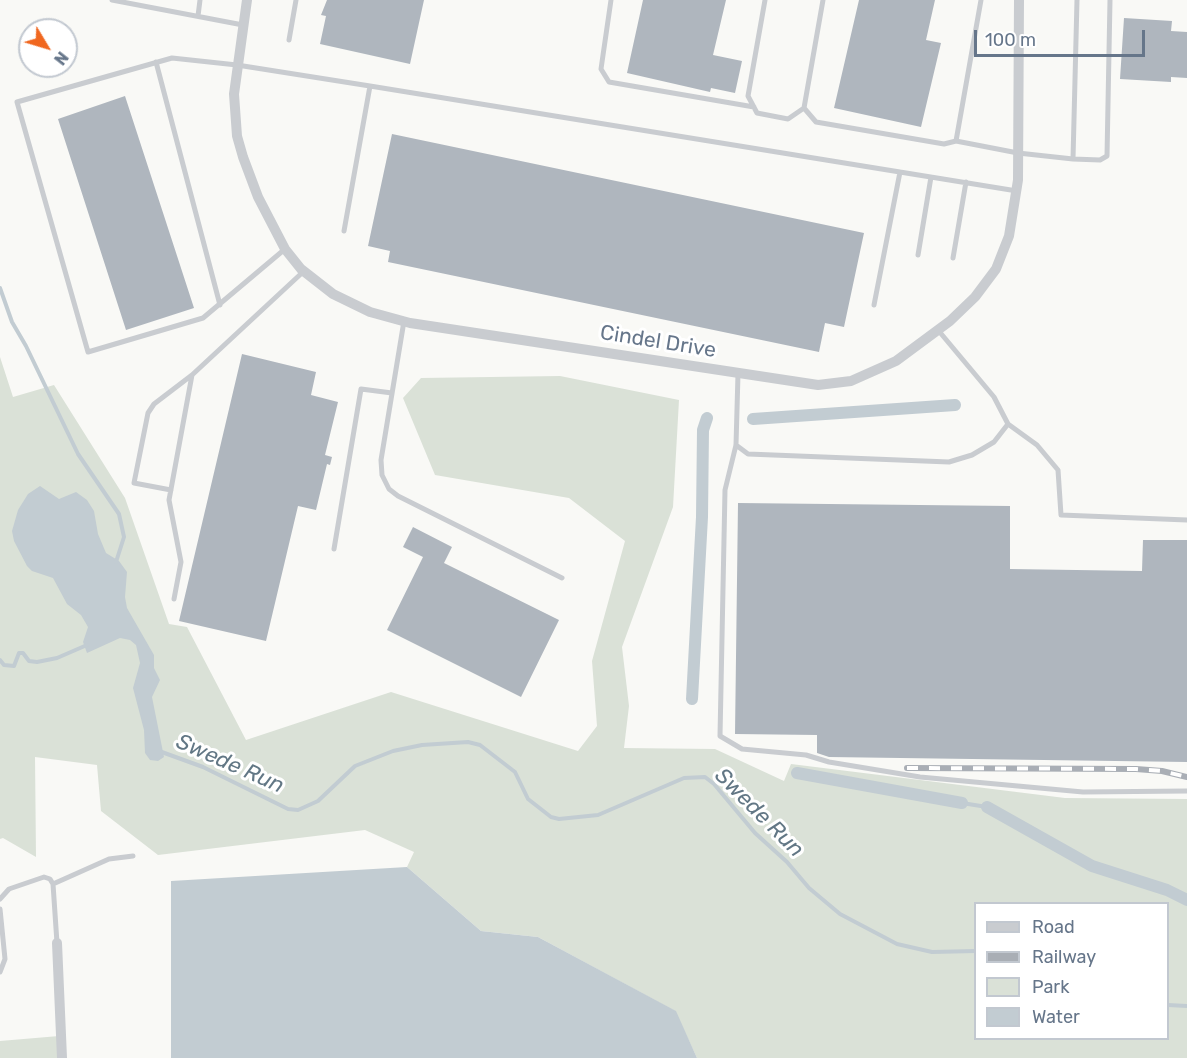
<!DOCTYPE html>
<style>
body{margin:0}
#map{position:relative;width:1187px;height:1058px;overflow:hidden;background:#f9f9f6;font-family:Rubik,sans-serif}
canvas{display:block}
.legend{position:absolute;left:974px;top:902px;width:195px;height:138px;box-sizing:border-box;background:#fff;border:2px solid #c2c8d0;margin:0;padding:8px 10px;list-style:none;font-size:18px;color:#66768a}
.legend li{display:flex;align-items:center;gap:12px;height:30px}
.legend b{width:30px;border:2px solid #c2c8d0}
.north{position:absolute;left:18px;top:18px;width:60px;height:60px;box-sizing:border-box;background:#fff;border:2px solid #c2c8d0;border-radius:50%;rotate:128deg;font-size:16px;font-weight:700;line-height:24px;text-align:center;color:#66768a}
.north::after{content:'';display:block;margin:auto;width:21px;height:27px;background:#f0671f;clip-path:polygon(50% 0,100% 100%,50% 72%,0 100%)}
.scale{position:absolute;left:974px;top:30px;width:171px;height:27px;box-sizing:border-box;border:3px solid #66768a;border-top:0;padding-left:8px;font-size:18px;line-height:21px;white-space:nowrap;color:#66768a;-webkit-text-stroke:4px #fff;paint-order:stroke}
</style>
<div id="map">
<canvas width="1187" height="1058"></canvas>
<ul class="legend">
<li><b style="height:8px;background:#c9ccd0"></b>Road</li>
<li><b style="height:8px;background:#a9aeb5"></b>Railway</li>
<li><b style="height:16px;background:#dae1d7"></b>Park</li>
<li><b style="height:16px;background:#c2ccd2"></b>Water</li>
</ul>
<div class="north">N</div>
<div class="scale">100 m</div>
</div>
<script>
const ctx = document.querySelector('canvas').getContext('2d');
ctx.lineJoin = 'round';
function paint(path, color) { ctx.fillStyle = color; ctx.fill(path, 'evenodd'); }
const toPath = rows => new Path2D(rows.map(r => 'M' + r).join(''));
function stroke(path, color, width, dash) { ctx.strokeStyle = color; ctx.lineWidth = width; ctx.lineCap = dash ? 'butt' : 'round'; ctx.setLineDash(dash || []); ctx.stroke(path); }
function write(font, color, halo, rows, align = 'center') {
  ctx.font = font + ' Rubik,sans-serif'; ctx.lineWidth = 6; ctx.setLineDash([]); ctx.textBaseline = 'middle'; ctx.strokeStyle = halo; ctx.fillStyle = color; for (const [text, x, y, turn = 0] of rows) {
    ctx.save(); ctx.translate(x, y); ctx.rotate((+turn || 0) * Math.PI / 180); ctx.textAlign = isNaN(turn) ? turn : align; if (halo) ctx.strokeText(text, 0, 0); ctx.fillText(text, 0, 0); ctx.restore();
  }
}
paint(toPath([
 [0,357,13,397,54,385,125,498,169,624,187,627,246,740,391,692,578,751,597,726,592,661,625,541,569,498,435,475,403,398,421,378,560,376,679,400,673,507,622,647,629,706,624,748,715,749,784,781,791,764,1065,798,1187,799,1187,1058,697,1058,675,1011,538,937,481,931,407,867,414,852,365,830,158,855,101,811,97,765,35,757,36,857,3,838,0,839],
 [976,904,1168,904,1168,1038,976,1038],
 [59,1036,59,1058,0,1058,0,1041]
]), '#dae1d7');
paint(toPath([
 [40,486,59,499,76,492,87,500,94,511,98,534,106,553,119,561,127,572,125,597,127,608,154,655,154,668,160,680,152,697,164,757,158,761,150,760,145,753,144,730,133,688,140,663,136,645,130,640,120,638,87,653,83,642,88,627,81,615,67,604,53,578,32,571,27,566,14,541,12,531,18,510,28,494],
 [407,867,481,931,538,937,676,1011,697,1058,171,1058,171,881]
]), '#c2ccd2');
stroke(toPath([
 [0,288,12,322,26,346,78,454,119,514,124,537,116,562],
 [0,660,4,665,14,666,19,653,23,653,29,661,37,662,57,658,87,645],
 [159,751,203,767,288,809,298,810,318,801,355,766,393,751,422,745,468,742,480,745,515,772,528,799,551,817,559,819,598,815,684,778,705,777,714,784,755,833,787,862,809,888,840,914,897,944,932,952,976,951],
 [962,803,987,807],
 [1168,1005,1187,1006]
]), '#c2ccd2', 4);
stroke(toPath([
 [753,419,955,405],
 [692,699,702,517,703,430,707,418],
 [797,773,962,803],
 [987,807,1092,866,1167,890,1187,900]
]), '#c2ccd2', 12);
paint(toPath([
 [327,0,424,0,410,64,320,44,326,16,321,15],
 [643,0,726,0,713,55,742,61,735,93,711,88,710,92,627,73],
 [859,0,935,0,926,40,941,43,921,127,834,108],
 [1124,18,1172,21,1171,31,1187,32,1187,78,1171,77,1171,82,1120,79],
 [125,96,194,308,126,330,58,119],
 [392,134,864,233,844,327,825,323,819,352,388,262,390,251,368,246],
 [242,354,316,372,311,395,338,402,325,455,332,457,330,465,327,464,316,510,298,506,266,641,179,621],
 [738,503,1010,506,1010,569,1142,571,1143,540,1187,540,1187,762,829,757,817,753,817,735,735,734],
 [413,527,452,547,444,563,559,620,521,697,387,630,423,557,403,547]
]), '#afb6be');
stroke(toPath([
 [112,0,243,25],
 [611,0,601,69,609,82,754,107],
 [765,0,748,96,757,113,788,119,804,108,823,0],
 [198,16,200,0],
 [289,40,296,0],
 [156,62,220,305],
 [804,108,816,122,944,144,956,141,981,0],
 [956,141,1018,153,1073,159,1077,0],
 [1073,159,1100,160,1107,156,1110,0],
 [344,231,370,86,1017,191],
 [285,249,203,318,88,352,17,102,172,58,237,65,370,86],
 [918,255,931,177],
 [953,258,966,182],
 [874,305,900,172],
 [404,321,381,460,382,475,389,489,398,496,562,578],
 [938,330,994,397,1008,424,1037,445,1058,470,1061,515,1187,520],
 [738,374,736,445,725,490,720,736,742,749,806,755,829,762,920,777,1083,792,1187,791],
 [736,445,748,454,949,462,972,455,994,442,1008,424],
 [171,490,134,483,148,413,154,404,192,375],
 [334,549,361,389,392,393],
 [174,599,181,562,169,500,192,375,304,271],
 [53,884,109,859,133,856],
 [0,899,9,889,44,877,50,879,53,884,57,943],
 [0,909,5,959,0,972]
]), '#c9ccd0', 5);
stroke(toPath([
 [247,0,234,94,237,136,243,157,258,197,285,249,301,269,333,294,370,312,410,323,818,385,851,381,896,361,950,321,975,297,996,269,1009,236,1018,180,1019,0],
 [57,943,62,1058]
]), '#c9ccd0', 10);
const rail = toPath([
 [907,768,1136,769,1162,771,1187,777]
]);
stroke(rail, '#a9aeb5', 6);
stroke(rail, '#fff', 4, [11]);
write('21px', '#66768a', '#fff', [
 ["Cindel Drive",658,342,9]
]);
write('italic 22px', '#627785', '#fff', [
 ["Swede Run",230,764,24],
 ["Swede Run",759,813,45]
]);
</script>
